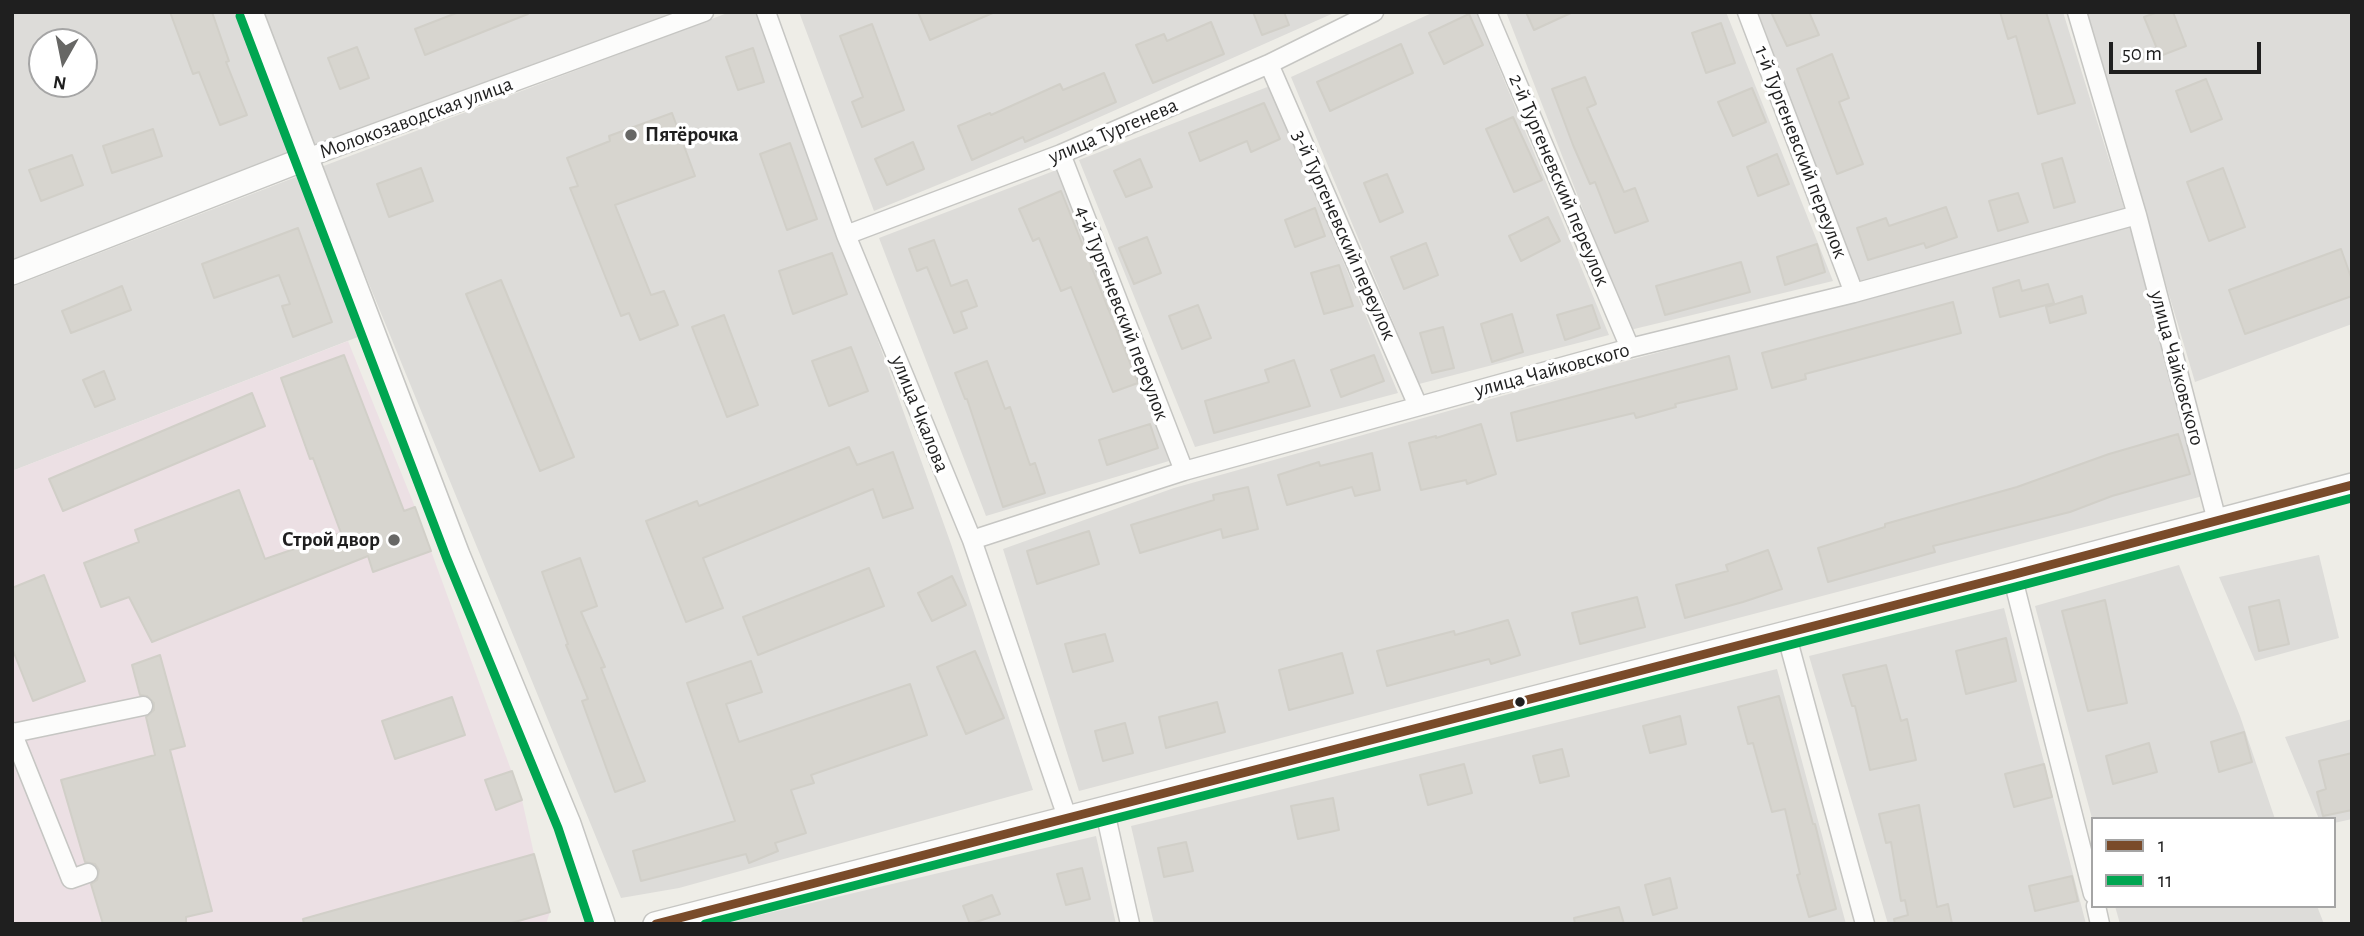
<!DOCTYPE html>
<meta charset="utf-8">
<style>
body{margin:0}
#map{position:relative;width:2364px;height:936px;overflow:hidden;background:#eeede7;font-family:"Alegreya Sans",sans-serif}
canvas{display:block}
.frame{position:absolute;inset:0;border:14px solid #1f1f1f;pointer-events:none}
.legend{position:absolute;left:2091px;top:817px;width:245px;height:91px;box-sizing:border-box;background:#fff;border:2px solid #a5a5a5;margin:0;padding:9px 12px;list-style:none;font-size:21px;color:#1f1f1f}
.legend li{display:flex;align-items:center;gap:14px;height:35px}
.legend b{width:35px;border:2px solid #a5a5a5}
.north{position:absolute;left:28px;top:28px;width:70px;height:70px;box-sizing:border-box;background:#fff;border:2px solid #a5a5a5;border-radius:50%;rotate:189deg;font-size:19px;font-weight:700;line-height:28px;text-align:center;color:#1f1f1f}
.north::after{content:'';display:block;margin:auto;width:24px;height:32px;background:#676765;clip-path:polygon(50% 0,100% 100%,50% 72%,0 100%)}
.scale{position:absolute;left:2109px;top:42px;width:152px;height:32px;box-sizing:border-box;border:4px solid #1f1f1f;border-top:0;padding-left:9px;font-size:21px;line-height:24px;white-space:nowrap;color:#1f1f1f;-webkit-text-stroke:5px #fff;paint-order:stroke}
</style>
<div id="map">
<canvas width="2364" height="936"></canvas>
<div class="frame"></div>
<ul class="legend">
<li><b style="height:9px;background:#7a4b2a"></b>1</li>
<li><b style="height:9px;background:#00a651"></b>11</li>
</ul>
<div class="north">N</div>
<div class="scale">50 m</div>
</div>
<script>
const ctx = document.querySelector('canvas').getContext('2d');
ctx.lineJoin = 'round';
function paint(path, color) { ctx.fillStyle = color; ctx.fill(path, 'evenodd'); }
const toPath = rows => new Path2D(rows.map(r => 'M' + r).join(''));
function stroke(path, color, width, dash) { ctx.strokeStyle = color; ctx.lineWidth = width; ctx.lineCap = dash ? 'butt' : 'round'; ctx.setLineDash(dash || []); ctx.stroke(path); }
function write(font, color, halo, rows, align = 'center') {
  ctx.font = font + ' "Alegreya Sans",sans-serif'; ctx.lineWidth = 7; ctx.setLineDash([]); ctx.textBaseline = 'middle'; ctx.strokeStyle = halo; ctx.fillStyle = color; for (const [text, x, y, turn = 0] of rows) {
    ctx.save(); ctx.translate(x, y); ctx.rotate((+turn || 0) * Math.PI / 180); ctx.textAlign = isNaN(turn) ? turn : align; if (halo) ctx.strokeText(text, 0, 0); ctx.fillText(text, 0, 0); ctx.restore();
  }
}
paint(toPath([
 [12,12,240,12,293,152,12,262],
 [42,42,84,42,84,84,42,84],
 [259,12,681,12,311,148],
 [730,12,760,12,951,544,1033,790,679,888,621,898,321,167],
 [799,12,1336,12,1057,136,874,211],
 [1434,12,1476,12,1609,335,1419,384,1291,77],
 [1506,12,1726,12,1833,281,1630,330],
 [1758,12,2063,12,2125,211,1858,281],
 [2085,12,2352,12,2352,324,2195,382],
 [1270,86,1398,393,1195,447,1079,160],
 [1059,169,1169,461,986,516,879,238],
 [301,175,363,335,12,471,12,287],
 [2130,227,2203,496,1079,791,1003,549,1174,488,1630,360],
 [2319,555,2339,638,2255,661,2219,577],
 [2179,565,2240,716,2275,819,2093,819,2093,822,2035,606],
 [2004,608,2086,924,1888,924,1809,656],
 [1777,669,1846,924,1154,924,1131,826],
 [2352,719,2352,819,2334,823,2334,819,2319,819,2285,737],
 [1096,836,1116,924,722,924],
 [2115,906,2317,906,2324,924,2120,924]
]), '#dddcd9');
paint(toPath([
 [348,341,415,507,522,800,534,854,550,912,546,924,12,924,12,471]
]), '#ece0e4');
const building = toPath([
 [170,12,212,12,229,61,226,62,247,115,220,125,199,72,193,74,170,12],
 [459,12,528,12,528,14,425,55,415,29,459,12],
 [918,12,995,12,930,40,918,12],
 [1253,12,1284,12,1289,25,1262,35,1253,12],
 [1526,12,1573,12,1534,30,1526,12],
 [1771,12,1809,12,1819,35,1787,46,1771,12],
 [2000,12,2046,12,2075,103,2038,114,2016,36,2008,39,2000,12],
 [2158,12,2173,12,2186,46,2160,56,2144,17,2158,12],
 [1469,14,1483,45,1444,64,1429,33,1469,14],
 [1211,22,1224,54,1153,83,1136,45,1164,34,1167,41,1211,22],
 [1721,23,1735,63,1706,73,1692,33,1721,23],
 [872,24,904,110,862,127,852,102,863,97,840,36,872,24],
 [1401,44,1413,73,1330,111,1317,82,1401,44],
 [357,47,369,78,340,89,328,58,357,47],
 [753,48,764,82,738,90,726,57,753,48],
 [1832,54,1849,98,1839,102,1863,164,1837,174,1797,69,1832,54],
 [1104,73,1116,102,1025,142,1023,137,972,160,958,126,990,113,991,115,1060,84,1063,90,1104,73],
 [1585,77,1596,104,1587,108,1624,192,1635,188,1648,221,1615,233,1595,182,1590,184,1573,145,1552,89,1585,77],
 [2206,79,2222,119,2191,132,2176,91,2206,79],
 [1752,88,1766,122,1733,136,1718,102,1752,88],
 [1264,103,1280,139,1251,152,1247,141,1200,161,1189,133,1264,103],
 [672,113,695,176,615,205,651,295,664,291,678,325,640,340,629,313,621,316,570,188,578,186,567,158,610,141,609,136,672,113],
 [1513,117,1542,180,1514,192,1486,129,1513,117],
 [153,129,162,156,112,173,103,146,153,129],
 [913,142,924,169,887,185,875,159,913,142],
 [790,143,817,219,787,230,760,154,790,143],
 [1777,154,1789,184,1758,196,1747,167,1777,154],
 [72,155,83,185,41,201,29,170,72,155],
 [2062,158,2075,202,2054,208,2042,164,2062,158],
 [1140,159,1152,187,1126,197,1114,171,1140,159],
 [421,168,433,201,389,217,377,184,421,168],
 [2223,168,2245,227,2209,241,2187,182,2223,168],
 [1387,174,1403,212,1380,222,1364,183,1387,174],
 [1061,191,1138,383,1113,392,1071,287,1061,291,1039,238,1033,241,1019,209,1061,191],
 [2018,193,2028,222,1998,231,1989,201,2018,193],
 [1946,207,1957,237,1926,248,1924,243,1868,260,1857,228,1886,218,1889,226,1946,207],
 [1315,208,1325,236,1295,247,1285,220,1315,208],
 [1548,217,1560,241,1521,261,1509,236,1548,217],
 [298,228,332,322,293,337,282,306,290,304,279,275,214,298,202,264,298,228],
 [1147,237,1161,273,1134,284,1119,248,1147,237],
 [934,240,951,286,967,280,977,306,961,312,967,328,954,333,927,267,917,271,909,249,934,240],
 [1426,243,1438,275,1404,289,1391,257,1426,243],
 [1817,244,1825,272,1785,285,1777,257,1817,244],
 [2341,249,2352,280,2352,296,2245,334,2229,290,2341,249],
 [832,253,847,294,793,314,779,271,832,253],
 [1741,262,1750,292,1665,315,1656,286,1741,262],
 [1339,265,1353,306,1324,314,1311,273,1339,265],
 [501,280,574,457,540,471,466,294,501,280],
 [2019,280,2022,291,2048,284,2054,303,2000,317,1993,288,2019,280],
 [122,286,131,310,71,333,62,311,122,286],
 [2082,296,2086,313,2050,323,2046,307,2082,296],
 [1953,302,1961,333,1805,374,1806,379,1772,388,1762,353,1953,302],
 [1198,305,1211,338,1182,349,1169,316,1198,305],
 [1592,305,1600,328,1565,340,1557,315,1592,305],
 [1512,314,1523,352,1492,362,1481,324,1512,314],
 [724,315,758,405,727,417,692,327,724,315],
 [1443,327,1454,368,1432,373,1420,333,1443,327],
 [851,347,868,391,829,406,812,361,851,347],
 [344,355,404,511,415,507,431,551,373,572,368,556,152,642,129,597,101,607,84,563,139,542,135,530,239,490,265,559,341,533,313,458,310,459,281,378,344,355],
 [1374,355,1384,381,1341,397,1331,370,1374,355],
 [1729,356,1737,389,1675,404,1676,407,1636,418,1634,413,1517,441,1511,413,1729,356],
 [1294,360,1310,406,1214,433,1205,401,1269,382,1265,370,1294,360],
 [987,361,1005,409,1010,407,1030,465,1035,463,1045,493,1003,507,967,399,965,399,955,373,987,361],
 [104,371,115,399,95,407,83,380,104,371],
 [252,393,265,426,63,511,49,479,252,393],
 [1150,424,1158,448,1107,465,1099,440,1150,424],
 [1481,424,1496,474,1467,484,1466,480,1421,490,1409,443,1436,436,1436,438,1481,424],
 [2178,434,2190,474,2112,496,2070,512,1933,546,1935,552,1828,582,1818,548,1885,527,1885,524,2017,487,2109,454,2178,434],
 [849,447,857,465,893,452,913,508,883,518,873,489,703,558,723,608,686,622,646,521,697,501,699,506,849,447],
 [1372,453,1380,490,1355,496,1352,487,1287,505,1278,475,1319,462,1320,466,1372,453],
 [1248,487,1258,529,1223,538,1221,529,1140,553,1131,525,1214,500,1213,495,1248,487],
 [1089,531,1099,564,1037,584,1027,551,1089,531],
 [1768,550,1782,589,1743,602,1685,618,1676,585,1728,571,1726,565,1768,550],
 [580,558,597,606,581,612,605,667,601,668,645,781,615,792,582,701,588,699,566,645,568,644,542,572,580,558],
 [869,568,884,606,758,655,743,617,869,568],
 [44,575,85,681,33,701,12,648,12,588,44,575],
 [952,576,966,605,932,621,918,593,952,576],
 [1637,597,1645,627,1580,644,1572,613,1637,597],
 [2105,600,2127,703,2088,711,2062,611,2105,600],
 [2279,600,2289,644,2259,651,2249,607,2279,600],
 [1508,620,1520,655,1491,664,1489,659,1387,686,1377,651,1454,631,1455,635,1508,620],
 [1105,634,1113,661,1073,672,1065,644,1105,634],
 [2006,638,2016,681,1966,694,1956,651,2006,638],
 [975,651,1004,718,966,734,937,667,975,651],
 [1342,653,1353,693,1289,710,1279,670,1342,653],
 [160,655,185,746,170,750,212,911,186,917,186,924,103,924,91,884,97,880,99,870,95,864,85,862,61,780,155,755,146,717,154,710,154,703,147,696,140,695,132,665,160,655],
 [751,661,762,692,726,704,739,742,910,684,927,735,811,775,814,783,791,790,806,833,775,843,778,851,749,863,746,854,641,881,633,851,735,821,687,683,751,661],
 [1886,665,1901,721,1907,719,1916,760,1870,770,1855,706,1852,706,1843,675,1886,665],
 [1779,696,1813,824,1815,824,1836,909,1809,917,1797,875,1800,874,1785,809,1772,812,1753,743,1748,744,1738,707,1779,696],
 [452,697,465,735,395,759,382,721,452,697],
 [1217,702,1225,732,1166,748,1159,717,1217,702],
 [1680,716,1686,744,1650,753,1643,726,1680,716],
 [1125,723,1133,753,1103,761,1095,731,1125,723],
 [2244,732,2252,762,2219,772,2211,742,2244,732],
 [2149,743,2157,772,2113,784,2106,756,2149,743],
 [1562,749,1569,776,1540,783,1533,756,1562,749],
 [2352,753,2352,810,2323,816,2317,792,2326,789,2319,761,2352,753],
 [1464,764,1472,793,1428,805,1420,775,1464,764],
 [2044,764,2052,797,2014,807,2005,774,2044,764],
 [512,771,522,800,496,810,485,780,512,771],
 [1333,798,1339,830,1298,839,1291,806,1333,798],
 [1919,805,1937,907,1948,904,1952,924,1895,924,1894,919,1908,915,1905,900,1901,901,1891,842,1886,843,1879,814,1919,805],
 [1186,842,1193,871,1164,877,1158,848,1186,842],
 [534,854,550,912,508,924,304,924,303,919,534,854],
 [1082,868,1090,899,1066,905,1057,874,1082,868],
 [2072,876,2078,901,2035,911,2029,886,2072,876],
 [1670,878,1677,908,1653,915,1645,885,1670,878],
 [992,895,1000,914,970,924,963,906,992,895],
 [1619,907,1624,924,1575,924,1574,918,1619,907]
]);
paint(building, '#d7d5cf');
stroke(building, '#d1cfc8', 2);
const minor = toPath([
 [766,12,846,235,972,540,1067,817],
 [1487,12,1630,348],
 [1747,12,1854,293],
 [2077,12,2137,215,2217,521],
 [1269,64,1418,406],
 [1061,154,1184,471],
 [307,158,704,12],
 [846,235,1061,154,1269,64,1374,12],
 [972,540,1184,471,1630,348,1854,293,2137,215],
 [2012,575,2093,894],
 [1786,633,1865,924],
 [12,732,71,879,88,873],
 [13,733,143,706],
 [1104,807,1130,924],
 [2096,906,2100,924]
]);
const tertiary = toPath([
 [251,12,458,555,569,824,603,924],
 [12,273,307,158],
 [655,924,2012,575,2352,485]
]);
stroke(minor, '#c6c6c3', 21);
stroke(tertiary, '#c6c6c3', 26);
stroke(minor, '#fcfcfb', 18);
stroke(tertiary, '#fcfcfb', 23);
stroke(toPath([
 [656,924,2012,575,2352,485]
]), '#7a4b2a', 9);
stroke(toPath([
 [240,16,447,559,558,828,590,924],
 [705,924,2015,587,2352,498]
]), '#00a651', 9);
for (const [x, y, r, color] of [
 [631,135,7,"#676765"],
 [394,540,7,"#676765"],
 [1520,702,6,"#1f1f1f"]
]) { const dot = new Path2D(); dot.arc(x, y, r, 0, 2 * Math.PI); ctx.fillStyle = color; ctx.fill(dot); stroke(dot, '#fff', 2.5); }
write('21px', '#1f1f1f', '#fff', [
 ["Молокозаводская улица",416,118,-20],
 ["улица Тургенева",1113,131,-23],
 ["1-й Тургеневский переулок",1801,152,69],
 ["2-й Тургеневский переулок",1559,180,67],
 ["3-й Тургеневский переулок",1344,235,66],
 ["4-й Тургеневский переулок",1122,313,69],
 ["улица Чайковского",2177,368,75],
 ["улица Чайковского",1552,370,-15],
 ["улица Чкалова",920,414,68]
]);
write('bold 21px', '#1f1f1f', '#fff', [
 ["Пятёрочка",645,135],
 ["Строй двор",380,540,"right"]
], 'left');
</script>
